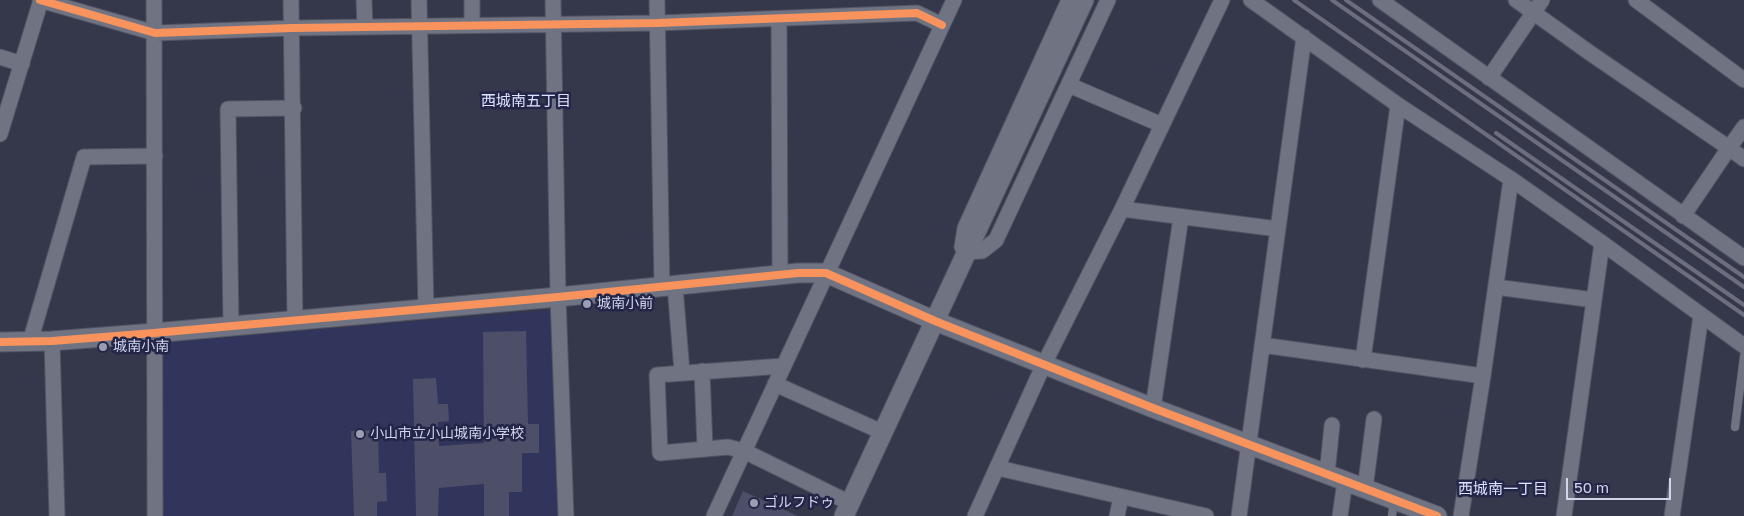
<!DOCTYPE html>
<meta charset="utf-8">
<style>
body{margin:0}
#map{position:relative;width:1744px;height:516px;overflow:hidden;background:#35384b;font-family:"Golos Text",sans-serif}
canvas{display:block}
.scale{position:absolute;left:1566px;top:478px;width:105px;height:22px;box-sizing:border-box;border:2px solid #d1d5eb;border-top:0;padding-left:6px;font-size:15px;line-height:18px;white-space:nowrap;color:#d1d5eb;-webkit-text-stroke:4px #232648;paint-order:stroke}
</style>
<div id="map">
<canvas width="1744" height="516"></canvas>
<div class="scale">50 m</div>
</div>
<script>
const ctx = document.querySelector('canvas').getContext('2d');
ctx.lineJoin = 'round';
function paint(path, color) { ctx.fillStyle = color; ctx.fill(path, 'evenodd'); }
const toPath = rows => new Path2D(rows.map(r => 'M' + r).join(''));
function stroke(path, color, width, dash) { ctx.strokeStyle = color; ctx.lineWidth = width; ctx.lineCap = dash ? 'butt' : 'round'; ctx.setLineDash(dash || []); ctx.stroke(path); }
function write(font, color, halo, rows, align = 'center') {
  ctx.font = font + ' "Golos Text","Noto Sans JP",sans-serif'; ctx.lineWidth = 5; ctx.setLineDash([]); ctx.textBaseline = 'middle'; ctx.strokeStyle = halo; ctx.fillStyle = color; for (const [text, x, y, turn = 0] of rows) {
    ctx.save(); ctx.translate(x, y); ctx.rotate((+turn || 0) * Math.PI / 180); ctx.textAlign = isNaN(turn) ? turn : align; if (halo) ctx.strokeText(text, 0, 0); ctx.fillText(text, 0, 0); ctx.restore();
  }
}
paint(toPath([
 [552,310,562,516,163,516,163,351,171,342]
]), '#32355b');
paint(toPath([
 [526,331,528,424,539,424,539,453,522,453,522,492,509,492,509,516,484,516,484,484,439,488,438,516,416,516,413,379,436,378,438,404,448,404,449,421,438,422,439,446,484,443,483,332],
 [378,430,379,473,386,473,387,501,377,502,377,516,354,516,351,431],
 [743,491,798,516,732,516]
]), '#4d4e68');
const service = toPath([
 [1735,427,1744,356],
 [1392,516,1394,500]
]);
const minor = toPath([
 [40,0,155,33,292,28,658,23,917,13,942,25],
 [154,0,155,516],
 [291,0,295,320],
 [364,0,365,27],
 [419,0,426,308],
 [472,0,472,25],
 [553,0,558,297,566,516],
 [657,0,662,287],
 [1069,0,965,228,962,247,967,252,982,251,996,240,1108,0],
 [1251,0,1398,105,1511,179,1602,243,1744,346],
 [1380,0,1744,258],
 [1516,0,1590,53,1729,148,1744,127],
 [1636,0,1744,80],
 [779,20,780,275],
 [0,57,22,64],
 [1489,78,1542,0],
 [1069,85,1162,125],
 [0,134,41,0],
 [1122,209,1278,229],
 [1683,216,1729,148,1744,159],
 [675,286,682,372],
 [1496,287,1594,300],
 [231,326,228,109,294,108],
 [52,341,57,516],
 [30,342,84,157,155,156],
 [1262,345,1483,376],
 [1363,360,1398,105],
 [783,366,657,375,660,453,728,447,744,451,850,503],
 [702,371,705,449],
 [775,384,882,432],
 [1153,408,1181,217],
 [998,468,1206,516],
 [1327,474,1332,425],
 [1365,489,1374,419],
 [714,516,954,0],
 [975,516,1044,364,1122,209,1222,0],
 [1117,516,1121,497],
 [1239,516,1304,37],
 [1340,516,1345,481],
 [1461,516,1483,376,1511,179],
 [1564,516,1602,243],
 [1672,516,1701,316]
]);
const tertiary = toPath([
 [0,342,52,341,154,333,558,297,798,273,826,273,935,321,1153,408,1437,516],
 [844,516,1084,0]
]);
stroke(service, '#525464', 9);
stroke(minor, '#525464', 17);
stroke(tertiary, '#525464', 21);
stroke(service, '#707382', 8);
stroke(minor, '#707382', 15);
stroke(tertiary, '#707382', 19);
stroke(toPath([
 [1294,0,1744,315],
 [1332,0,1744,287],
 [1346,0,1744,277],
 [1496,133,1744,305]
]), '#6c6e7d', 4);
stroke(toPath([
 [40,0,155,33,292,28,658,23,917,13,942,25],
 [0,342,52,341,154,333,558,297,798,273,826,273,935,321,1153,408,1437,516]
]), '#f8935d', 8);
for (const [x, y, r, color] of [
 [587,304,5,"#9a9eb3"],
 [103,347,5,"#9a9eb3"],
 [360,434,5,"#9a9eb3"],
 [754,503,5,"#9a9eb3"]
]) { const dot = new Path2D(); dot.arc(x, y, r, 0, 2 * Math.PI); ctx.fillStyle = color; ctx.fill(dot); stroke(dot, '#232648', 2); }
write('14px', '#d1d5eb', '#232648', [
 ["城南小前",597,304],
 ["城南小南",113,347],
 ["小山市立小山城南小学校",370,434],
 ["ゴルフドゥ",764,503]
], 'left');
write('15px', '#dee3fd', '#232648', [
 ["西城南五丁目",526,101],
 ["西城南一丁目",1503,489]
]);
</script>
